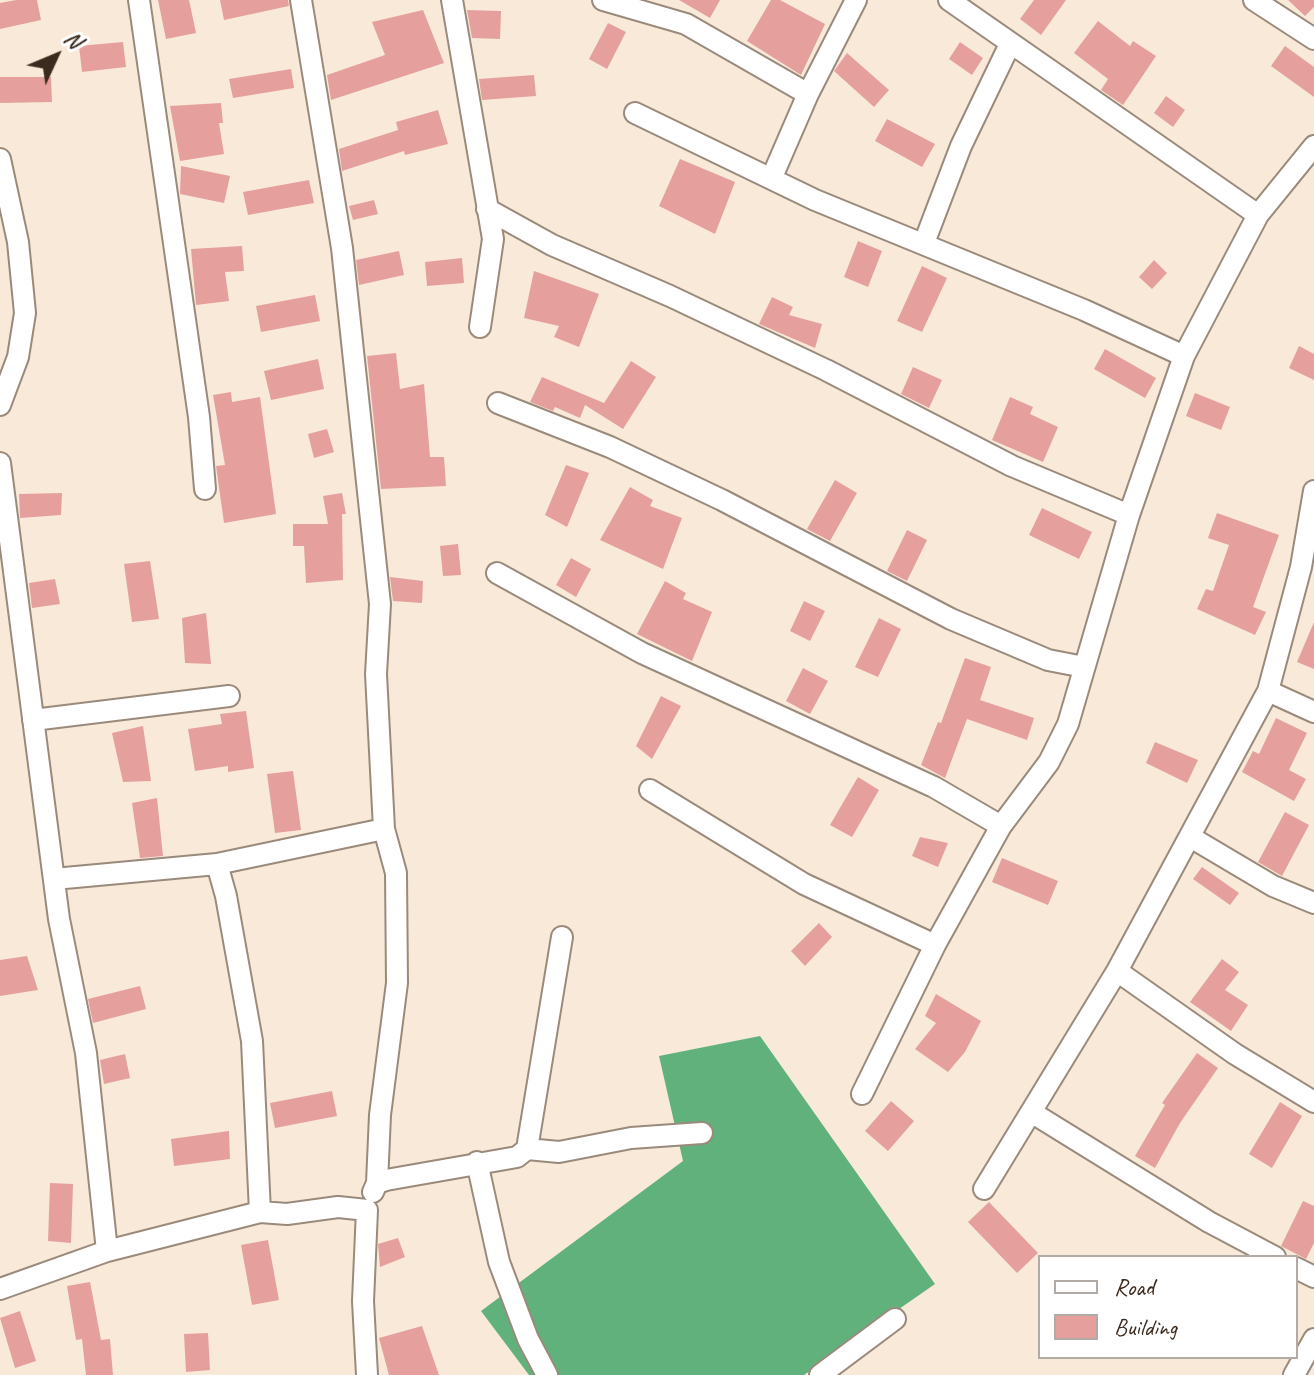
<!DOCTYPE html>
<style>
body{margin:0}
#map{position:relative;width:1314px;height:1375px;overflow:hidden;background:#f9e9d8;font-family:Caveat,sans-serif}
canvas{display:block}
.legend{position:absolute;left:1038px;top:1255px;width:260px;height:104px;box-sizing:border-box;background:#fff;border:2px solid #b1aaa5;margin:0;padding:10px 14px;list-style:none;font-size:24px;color:#3b2a1e}
.legend li{display:flex;align-items:center;gap:16px;height:40px}
.legend b{width:40px;border:2px solid #b1aaa5}
.north{position:absolute;left:16px;top:16px;width:80px;height:80px;-webkit-text-stroke:6px #fff;paint-order:stroke;rotate:46deg;font-size:22px;font-weight:700;line-height:32px;text-align:center;color:#3b2a1e}
.north::after{content:'';display:block;margin:auto;width:28px;height:36px;background:#3b2a1e;clip-path:polygon(50% 0,100% 100%,50% 72%,0 100%)}
</style>
<div id="map">
<canvas width="1314" height="1375"></canvas>
<ul class="legend">
<li><b style="height:10px;background:#fff"></b>Road</li>
<li><b style="height:22px;background:#e5a09e"></b>Building</li>
</ul>
<div class="north">N</div>
</div>
<script>
const ctx = document.querySelector('canvas').getContext('2d');
ctx.lineJoin = 'round';
function paint(path, color) { ctx.fillStyle = color; ctx.fill(path, 'evenodd'); }
const toPath = rows => new Path2D(rows.map(r => 'M' + r).join(''));
function stroke(path, color, width, dash) { ctx.strokeStyle = color; ctx.lineWidth = width; ctx.lineCap = dash ? 'butt' : 'round'; ctx.setLineDash(dash || []); ctx.stroke(path); }
paint(toPath([
 [760,1036,935,1284,804,1375,529,1375,481,1311,683,1161,659,1056]
]), '#61b17d');
paint(toPath([
 [16,0,37,0,41,20,0,29,0,3],
 [158,0,189,0,196,33,166,39],
 [220,0,288,0,289,6,224,20],
 [679,0,720,0,710,18],
 [771,0,780,0,825,24,801,75,747,41],
 [1034,0,1066,0,1041,35,1020,19],
 [1288,0,1314,0,1314,7,1305,16],
 [423,10,444,63,331,100,327,75,385,55,372,22],
 [467,10,501,11,500,39,472,38],
 [1098,21,1130,46,1133,41,1156,56,1123,105,1101,90,1108,79,1074,53],
 [608,23,626,32,607,69,589,59],
 [123,42,126,67,82,72,79,46],
 [960,42,983,58,972,75,949,59],
 [1285,46,1314,67,1314,97,1271,66],
 [847,53,889,90,874,107,834,71],
 [291,69,294,88,233,98,229,79],
 [534,75,536,96,482,100,479,79],
 [0,77,51,77,52,102,0,103],
 [1166,96,1185,110,1173,127,1154,113],
 [221,103,223,123,219,123,224,154,180,161,170,106],
 [438,110,448,144,405,155,404,151,342,171,339,149,398,130,396,122],
 [887,119,935,144,922,167,875,141],
 [680,159,735,182,715,234,659,206],
 [181,166,230,176,224,203,180,194],
 [309,180,314,203,248,215,243,192],
 [374,200,378,214,353,220,349,206],
 [858,241,882,251,868,287,844,277],
 [242,246,244,271,225,272,229,301,196,305,191,249],
 [399,251,404,275,359,285,356,260],
 [462,258,464,283,427,286,425,262],
 [1154,260,1167,273,1152,289,1139,277],
 [922,266,947,278,922,332,897,321],
 [534,271,599,294,579,347,554,337,559,326,524,318],
 [315,295,320,321,261,332,256,306],
 [772,297,793,307,789,315,822,324,815,348,759,324],
 [1299,346,1314,354,1314,380,1289,368],
 [1105,349,1156,378,1145,398,1094,369],
 [396,353,400,389,424,384,430,457,444,457,446,486,381,489,367,356],
 [318,359,324,389,271,400,264,371],
 [631,361,656,377,623,429,585,405,580,418,555,407,553,411,530,402,542,377,604,403],
 [913,367,942,380,929,408,901,394],
 [231,392,232,402,260,397,276,514,224,523,216,466,225,465,213,395],
 [1195,393,1230,407,1221,430,1186,416],
 [1010,397,1033,407,1030,414,1058,427,1043,462,992,440],
 [327,429,334,452,314,458,308,434],
 [566,465,589,473,567,527,545,515],
 [835,480,857,493,830,541,807,529],
 [630,487,653,500,650,506,682,518,663,569,600,540],
 [62,493,61,515,20,518,19,494],
 [342,493,346,514,342,514,343,580,306,583,304,546,293,546,293,524,328,524,323,496],
 [1042,508,1092,532,1079,559,1029,535],
 [1217,513,1279,535,1253,607,1266,612,1255,635,1197,609,1206,589,1213,591,1229,545,1208,538],
 [907,530,927,540,907,581,887,571],
 [458,544,461,575,443,576,440,546],
 [571,558,591,569,576,597,556,585],
 [150,561,159,619,132,622,124,564],
 [390,577,423,581,422,603,393,601],
 [55,579,60,604,32,608,29,583],
 [665,581,686,593,683,599,712,612,692,661,637,634],
 [804,601,825,611,810,641,790,631],
 [206,613,211,664,185,663,182,618],
 [879,618,901,629,878,677,855,667],
 [1314,622,1314,669,1297,662],
 [965,658,991,667,980,700,1034,718,1027,740,967,719,945,778,921,765,938,722,941,723],
 [803,668,828,681,810,714,786,701],
 [661,696,681,706,652,759,636,746],
 [246,711,254,768,228,772,228,766,195,771,188,729,222,724,220,714],
 [1276,718,1307,733,1289,770,1306,779,1294,801,1242,772,1253,751,1259,754],
 [143,726,151,781,123,782,112,733],
 [1155,742,1198,760,1187,783,1146,763],
 [293,771,301,830,275,833,267,774],
 [858,777,879,790,852,837,830,825],
 [157,798,163,856,140,858,132,803],
 [1285,812,1309,825,1282,876,1258,862],
 [920,837,948,843,938,867,912,856],
 [1002,858,1058,881,1048,905,992,882],
 [1202,867,1239,893,1230,905,1193,879],
 [819,923,832,937,805,966,791,951],
 [27,956,38,990,0,996,0,960],
 [1222,959,1239,972,1225,990,1248,1005,1231,1031,1190,1002],
 [140,986,146,1009,93,1023,88,999],
 [936,994,981,1021,965,1052,948,1072,915,1049,936,1023,925,1016],
 [1197,1053,1218,1068,1180,1123,1155,1168,1135,1156,1165,1105,1162,1103],
 [125,1054,130,1078,104,1084,100,1060],
 [332,1091,337,1116,275,1128,270,1103],
 [891,1101,914,1121,888,1151,865,1131],
 [1280,1102,1302,1116,1272,1168,1249,1154],
 [229,1131,230,1159,174,1166,171,1139],
 [50,1183,73,1184,71,1243,48,1241],
 [1303,1201,1314,1206,1314,1243,1306,1259,1281,1246],
 [989,1202,1038,1253,1017,1273,968,1222],
 [398,1238,405,1257,380,1267,378,1244],
 [268,1240,279,1300,252,1305,241,1245],
 [90,1282,101,1340,110,1339,113,1375,86,1375,82,1339,76,1340,67,1286],
 [20,1311,36,1361,15,1368,0,1318],
 [422,1326,439,1375,389,1375,379,1338],
 [208,1333,210,1370,186,1372,184,1334]
]), '#e5a09e');
const minor = toPath([
 [139,0,199,417,205,489],
 [301,0,342,248,380,604,376,674,384,829,396,873,397,983,380,1115,377,1183],
 [452,0,493,239,480,327],
 [603,0,686,24,808,94],
 [949,0,1258,215],
 [1254,0,1314,39],
 [635,113,815,200,1084,310,1184,356],
 [0,159,18,242,25,313,18,357,0,405],
 [772,177,808,94,856,0],
 [487,209,552,245,670,296,826,370,1012,466,1129,515],
 [924,243,961,146,1010,44],
 [498,403,610,447,722,500,951,619,1048,660,1084,667],
 [0,463,59,919,86,1053,107,1251],
 [497,573,642,653,934,787,1001,826],
 [1268,691,1314,712],
 [33,720,229,696],
 [650,790,804,884,935,945,1001,826,1049,762,1068,724,1129,515,1184,356,1258,215,1314,146],
 [1192,838,1273,886,1314,903],
 [217,864,226,896,252,1041,260,1212],
 [54,879,217,864,384,829],
 [1117,971,1235,1054,1314,1102],
 [862,1094,935,945],
 [1031,1112,1209,1222,1275,1257],
 [527,1149,559,1152,631,1138,702,1133],
 [477,1162,499,1262,528,1339,547,1375],
 [984,1189,1117,971,1268,691,1301,567,1314,491],
 [373,1192,377,1183,386,1180,517,1157,527,1149,562,937],
 [1296,1268,1314,1277],
 [0,1289,107,1251,260,1212,287,1214,338,1207,367,1210,363,1301,367,1375],
 [820,1375,895,1319],
 [1294,1375,1314,1339]
]);
stroke(minor, '#9a8a7b', 24);
stroke(minor, '#fff', 20);
</script>
